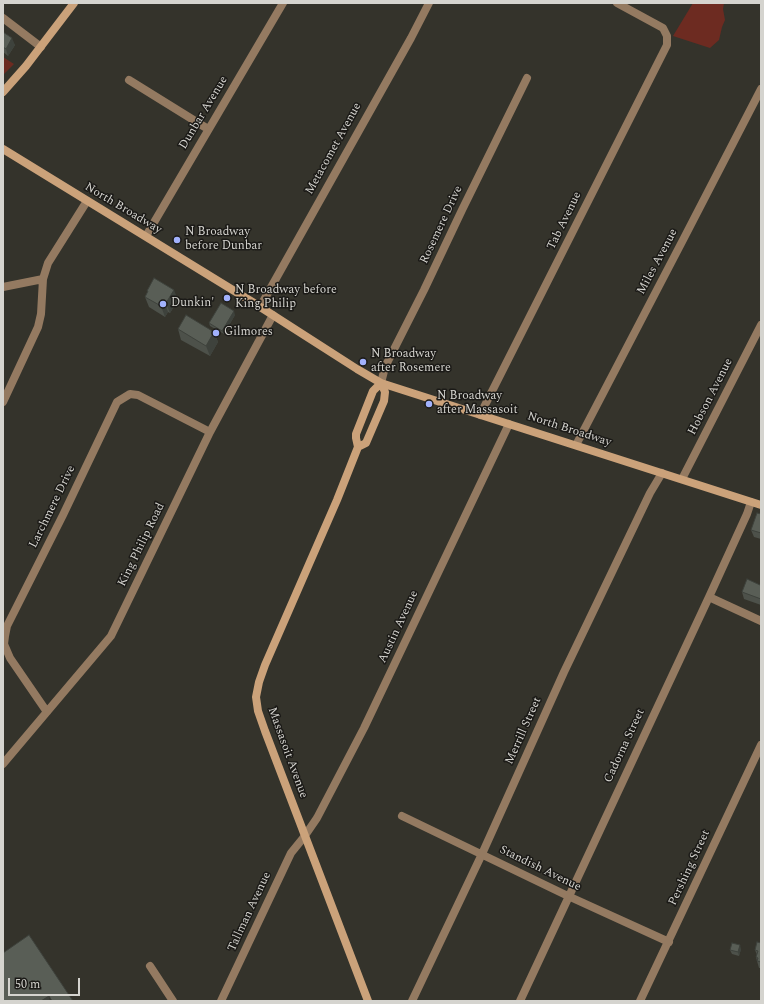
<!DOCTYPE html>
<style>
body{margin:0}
#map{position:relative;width:764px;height:1004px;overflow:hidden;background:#34332b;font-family:Spectral,serif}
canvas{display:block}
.frame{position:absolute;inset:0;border:4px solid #d5d4cf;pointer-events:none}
.scale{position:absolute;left:8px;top:978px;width:72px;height:18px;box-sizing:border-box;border:2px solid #d5d4cf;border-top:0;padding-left:5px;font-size:12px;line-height:14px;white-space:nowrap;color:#d5d4cf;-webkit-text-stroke:3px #1b1a17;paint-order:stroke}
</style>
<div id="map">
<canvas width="764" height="1004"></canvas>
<div class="frame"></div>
<div class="scale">50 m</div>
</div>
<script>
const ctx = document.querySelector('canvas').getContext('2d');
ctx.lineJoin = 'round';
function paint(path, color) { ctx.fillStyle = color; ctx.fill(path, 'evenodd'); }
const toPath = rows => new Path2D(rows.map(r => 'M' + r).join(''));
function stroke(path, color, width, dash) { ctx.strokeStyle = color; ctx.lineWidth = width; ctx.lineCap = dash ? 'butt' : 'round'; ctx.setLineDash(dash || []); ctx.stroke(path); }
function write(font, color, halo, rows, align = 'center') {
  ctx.font = font + ' Spectral,serif'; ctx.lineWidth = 3; ctx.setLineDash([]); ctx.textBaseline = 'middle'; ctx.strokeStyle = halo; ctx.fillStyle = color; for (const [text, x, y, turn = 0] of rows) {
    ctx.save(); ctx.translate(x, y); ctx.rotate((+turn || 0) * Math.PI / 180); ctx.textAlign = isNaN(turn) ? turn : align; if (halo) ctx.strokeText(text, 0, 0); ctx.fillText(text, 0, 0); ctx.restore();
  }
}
paint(toPath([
 [693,3,724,3,723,9,725,20,722,27,719,40,710,48,673,36],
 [3,57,14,64,3,75]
]), '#6d2b21');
stroke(toPath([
 [3,18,41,47],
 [129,80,208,129],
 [146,236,283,3],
 [3,287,43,279],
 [260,307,411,38,429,3],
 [381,383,385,367,424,290,462,210,527,78],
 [3,402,38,327,41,314,43,279,48,263,87,201],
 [480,415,667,45,667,36,663,28,617,3],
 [576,445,684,238,761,89],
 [682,479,761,325],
 [709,597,761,621],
 [47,712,10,658,4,644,5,636,7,626,63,515,117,402,130,394,138,395,210,432],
 [3,764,111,636,210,432,273,315],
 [402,816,568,896,669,942],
 [150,966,173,1001],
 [221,1001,291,853,304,837,317,818,364,728,509,424],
 [412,1001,482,854,564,672,650,493,662,473],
 [520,1001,709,597,747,514,751,502],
 [640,1001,761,745]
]), '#947a61', 8);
stroke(toPath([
 [3,92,26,66,74,3],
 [3,149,254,303,357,369,381,383,761,505],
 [358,447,366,443,384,401,385,392,381,383,373,391,356,434,356,438,358,447,337,500,265,665,259,682,256,697,258,711,265,731,368,1001]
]), '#cba27a', 8);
paint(toPath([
 [3,32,15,45,8,56,3,52],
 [147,291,178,300,170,313,168,312,165,317,149,307,145,297,148,292],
 [235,315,224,334,210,326,209,323],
 [178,329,214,332,218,342,210,356,181,340],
 [761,514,761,539,754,537,751,530],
 [761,582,761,605,744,599,742,592,760,585],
 [761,943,761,968,759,968,757,961,756,957,757,955,755,950],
 [741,949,739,956,732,954,730,950]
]), '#4d514a');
paint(toPath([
 [12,38,15,45,8,56,6,49],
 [174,290,178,300,170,313,166,303],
 [164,301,168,312,165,317,161,306],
 [234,311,235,315,224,334,222,331],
 [214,332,218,342,210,356,206,346],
 [740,945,741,949,739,956,738,952],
 [49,996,50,1001,41,1001]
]), '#3e423c');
const building = toPath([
 [3,32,12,38,6,49,3,47,3,32],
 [154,278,174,290,166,303,164,301,161,306,145,297,148,291,147,291,154,278],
 [221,303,234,311,222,331,209,323,221,303],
 [186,315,214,332,206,346,178,329,186,315],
 [757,513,761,514,761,533,751,530,757,513],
 [747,579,760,585,761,582,761,599,742,592,747,579],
 [29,935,73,1001,52,1001,49,996,41,1001,3,1001,3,953,29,935],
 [757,942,761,943,761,962,757,961,758,958,756,957,758,951,755,950,757,942],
 [732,943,740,945,738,952,730,950,732,943]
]);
paint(building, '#595e56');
stroke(building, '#3e423c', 1);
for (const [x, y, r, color] of [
 [177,240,4,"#a2b2fd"],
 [227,298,4,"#a2b2fd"],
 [163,304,4,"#a2b2fd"],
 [216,333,4,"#a2b2fd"],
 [363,362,4,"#a2b2fd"],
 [429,404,4,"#a2b2fd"]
]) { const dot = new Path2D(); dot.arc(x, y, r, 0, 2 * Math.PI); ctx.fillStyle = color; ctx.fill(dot); stroke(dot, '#1b1a17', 1.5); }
write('12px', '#d5d4cf', '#1b1a17', [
 ["Dunbar Avenue",204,113,-59],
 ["Metacomet Avenue",334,149,-61],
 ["North Broadway",123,209,31],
 ["Tab Avenue",565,221,-64],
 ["Rosemere Drive",442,225,-65],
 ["Miles Avenue",658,262,-62],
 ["Hobson Avenue",711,397,-63],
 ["North Broadway",569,430,18],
 ["Larchmere Drive",53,507,-64],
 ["King Philip Road",142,545,-64],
 ["Austin Avenue",399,627,-65],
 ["Merrill Street",524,731,-66],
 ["Cadorna Street",625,746,-65],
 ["Massasoit Avenue",287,753,70],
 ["Pershing Street",690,868,-65],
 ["Standish Avenue",540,869,26],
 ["Tallman Avenue",250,912,-65]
]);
write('12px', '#d5d4cf', '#1b1a17', [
 ["N Broadway",185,233],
 ["before Dunbar",185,247],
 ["N Broadway before",235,291],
 ["King Philip",235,305],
 ["Dunkin'",171,304],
 ["Gilmores",224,333],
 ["N Broadway",371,355],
 ["after Rosemere",371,369],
 ["N Broadway",437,397],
 ["after Massasoit",437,411]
], 'left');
</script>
